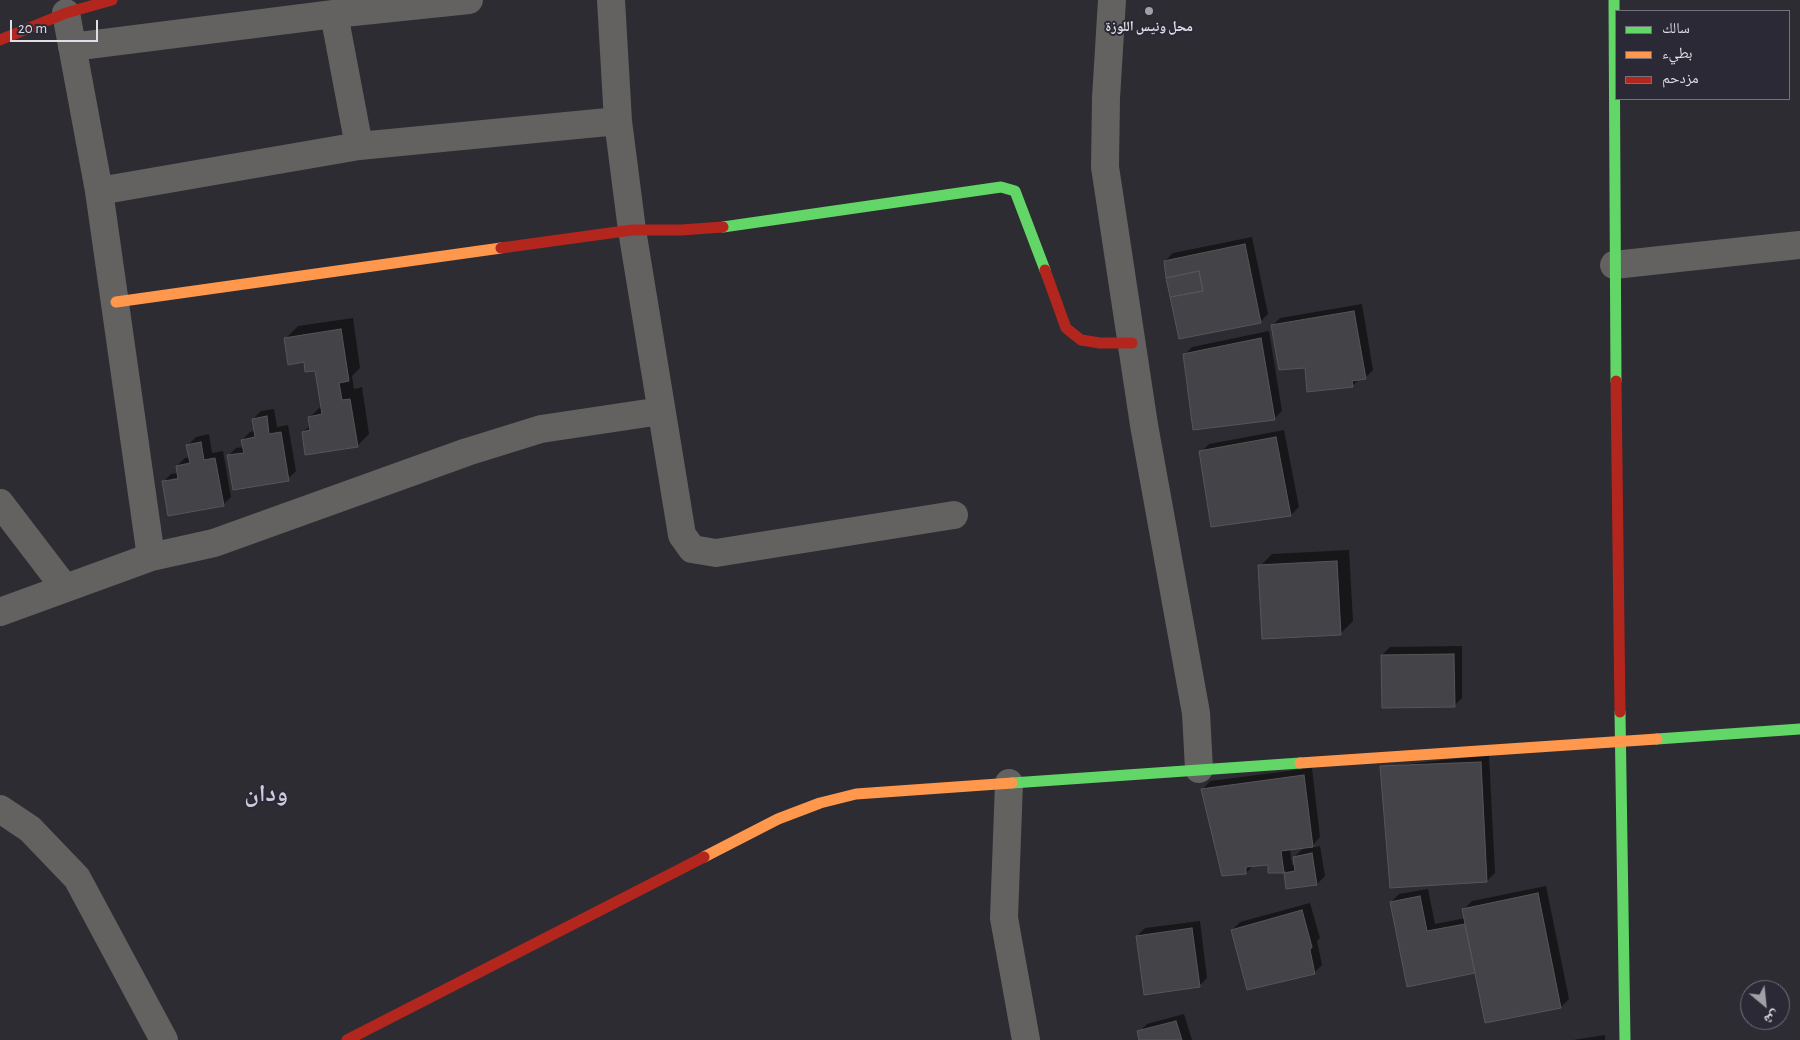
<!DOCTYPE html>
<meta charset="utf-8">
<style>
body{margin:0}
#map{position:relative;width:1800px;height:1040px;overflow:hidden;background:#2c2c32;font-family:"Alegreya Sans","Noto Naskh Arabic",sans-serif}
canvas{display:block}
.legend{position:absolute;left:1615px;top:10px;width:175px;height:90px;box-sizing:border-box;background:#2a2935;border:1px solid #72717c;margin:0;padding:6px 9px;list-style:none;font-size:15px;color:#dedee6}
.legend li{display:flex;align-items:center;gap:10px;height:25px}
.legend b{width:25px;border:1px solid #72717c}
.north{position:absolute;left:1740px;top:980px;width:50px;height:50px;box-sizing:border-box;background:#2a2935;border:1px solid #72717c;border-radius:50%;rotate:152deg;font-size:14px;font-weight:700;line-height:20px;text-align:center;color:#dedee6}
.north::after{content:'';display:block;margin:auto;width:18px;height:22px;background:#a0a0a7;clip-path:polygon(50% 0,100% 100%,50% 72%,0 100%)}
.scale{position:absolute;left:10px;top:20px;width:88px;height:22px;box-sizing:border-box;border:2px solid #dedee6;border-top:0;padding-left:6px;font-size:15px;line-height:18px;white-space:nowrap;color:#dedee6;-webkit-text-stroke:4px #2a2935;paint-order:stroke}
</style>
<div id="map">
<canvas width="1800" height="1040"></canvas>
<ul class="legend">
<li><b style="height:6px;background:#63d668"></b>سالك</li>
<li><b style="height:6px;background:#ff974d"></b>بطيء</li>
<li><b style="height:6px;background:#b3261e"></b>مزدحم</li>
</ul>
<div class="north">ش</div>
<div class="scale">20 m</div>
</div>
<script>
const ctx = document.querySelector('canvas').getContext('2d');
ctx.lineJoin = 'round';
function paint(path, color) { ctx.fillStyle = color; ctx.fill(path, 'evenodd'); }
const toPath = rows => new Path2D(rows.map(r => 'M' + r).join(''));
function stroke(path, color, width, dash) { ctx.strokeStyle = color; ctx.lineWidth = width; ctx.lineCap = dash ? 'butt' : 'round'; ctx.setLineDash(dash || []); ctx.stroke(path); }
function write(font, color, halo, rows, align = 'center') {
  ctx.font = font + ' "Alegreya Sans","Noto Naskh Arabic",sans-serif'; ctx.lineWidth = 4; ctx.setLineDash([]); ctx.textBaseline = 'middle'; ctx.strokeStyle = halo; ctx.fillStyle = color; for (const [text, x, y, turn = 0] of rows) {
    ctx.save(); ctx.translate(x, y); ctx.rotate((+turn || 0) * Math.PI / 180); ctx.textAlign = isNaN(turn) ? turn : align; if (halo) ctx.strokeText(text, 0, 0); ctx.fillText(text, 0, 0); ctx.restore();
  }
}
paint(toPath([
 [1252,237,1268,314,1260,322,1165,261,1173,253],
 [1362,304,1373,370,1365,378,1360,379,1352,386,1306,366,1272,326,1280,318],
 [353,318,360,368,352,376,354,389,362,387,369,434,357,446,303,432,311,425,310,417,322,405,316,369,305,360,286,338,298,326],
 [1269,331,1282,411,1274,419,1184,355,1192,347],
 [274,409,277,427,288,425,296,471,288,479,228,456,236,448,244,447,242,440,250,432,255,431,253,419,261,411],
 [1284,430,1299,507,1291,515,1201,452,1209,444],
 [209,434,212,453,223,451,231,497,223,505,163,482,171,474,179,473,177,466,185,458,190,457,188,445,196,437],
 [184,476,185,479,171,481,171,479],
 [1349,550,1353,621,1341,633,1260,566,1272,554],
 [1462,646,1462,698,1454,706,1382,655,1390,647],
 [1489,755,1495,873,1487,881,1381,767],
 [1312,768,1320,837,1310,848,1320,846,1325,876,1317,884,1288,888,1286,871,1269,872,1269,863,1254,865,1246,873,1203,789,1210,781],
 [1305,847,1294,857,1295,865,1292,865,1290,849],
 [1546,886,1569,999,1561,1007,1486,1021,1476,972,1391,902,1399,894,1428,889,1435,924,1466,918,1464,909,1472,901],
 [1310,903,1320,938,1317,941,1322,965,1314,973,1232,930,1240,922],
 [1200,921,1207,978,1199,986,1137,936,1145,928],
 [1184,1014,1192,1040,1141,1040,1139,1032,1147,1024],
 [1605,1035,1605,1040,1573,1040]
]), '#0007');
const building = toPath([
 [1245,244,1261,323,1179,339,1170,297,1203,291,1199,271,1166,278,1164,261,1245,244],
 [1199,271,1203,291,1170,297,1166,278,1199,271],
 [1354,311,1366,379,1352,381,1353,387,1307,392,1305,368,1279,370,1271,325,1354,311],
 [341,329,349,381,339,383,342,400,350,399,358,447,305,455,302,432,310,430,308,417,322,414,315,371,305,372,304,362,288,365,284,338,341,329],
 [1261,338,1275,420,1193,430,1183,354,1261,338],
 [267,416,269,434,281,432,289,481,233,490,227,455,244,453,241,440,255,437,252,419,267,416],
 [1276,437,1291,516,1211,527,1199,451,1276,437],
 [201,442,204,460,215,458,224,506,168,516,162,481,178,479,176,466,190,463,186,445,201,442],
 [1337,561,1341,635,1262,639,1258,565,1337,561],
 [1454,654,1455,707,1382,708,1381,655,1454,654],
 [1481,762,1487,882,1390,888,1380,766,1481,762],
 [1304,775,1313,847,1281,851,1284,873,1268,873,1268,865,1246,867,1246,874,1222,876,1201,789,1304,775],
 [1312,853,1317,885,1286,889,1284,873,1295,871,1293,857,1312,853],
 [1538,893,1561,1008,1485,1023,1462,909,1538,893],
 [1420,896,1427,931,1465,924,1475,973,1407,987,1390,902,1420,896],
 [1302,910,1312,947,1310,950,1315,974,1247,990,1231,930,1302,910],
 [1192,928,1200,987,1144,995,1136,936,1192,928],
 [1176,1021,1182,1040,1139,1040,1137,1031,1176,1021]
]);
paint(building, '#444347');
stroke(building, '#57555a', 1);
stroke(toPath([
 [611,0,618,121,632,230,682,535,692,549,716,553,954,515],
 [1112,0,1106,98,1105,167,1144,425,1196,713,1199,769],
 [66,13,99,191,151,557,214,543,467,452,541,429,661,411],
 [334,14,359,146],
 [72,47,334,14,469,0],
 [99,191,359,146,618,121],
 [1614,265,1800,245],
 [0,503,65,588],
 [0,612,151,557],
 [1009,783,1004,918,1026,1040],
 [0,809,30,829,77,878,164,1040]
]), '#646260', 28);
stroke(toPath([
 [1614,0,1616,381],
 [723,227,1001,187,1015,191,1045,270],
 [1620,712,1625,1040],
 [1657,739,1800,729],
 [1012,783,1300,763]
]), '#63d668', 11);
stroke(toPath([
 [116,302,501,248],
 [1300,763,1657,739],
 [704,857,778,819,820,803,856,794,1012,783]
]), '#ff974d', 11);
stroke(toPath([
 [0,40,66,13,112,0],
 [501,248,632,230,681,230,723,227],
 [1045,270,1066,328,1081,340,1100,343,1132,343],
 [1616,381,1620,712],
 [347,1040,704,857]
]), '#b3261e', 11);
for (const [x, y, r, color] of [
 [1149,11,5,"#a0a0a7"]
]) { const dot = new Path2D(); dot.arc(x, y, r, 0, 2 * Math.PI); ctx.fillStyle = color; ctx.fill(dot); stroke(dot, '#2a2935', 2); }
write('bold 14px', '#dedee6', '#2a2935', [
 ["محل ونيس اللوزة",1149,27]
]);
write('bold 24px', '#ceccdc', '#2a2935', [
 ["ودان",266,794]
]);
</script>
